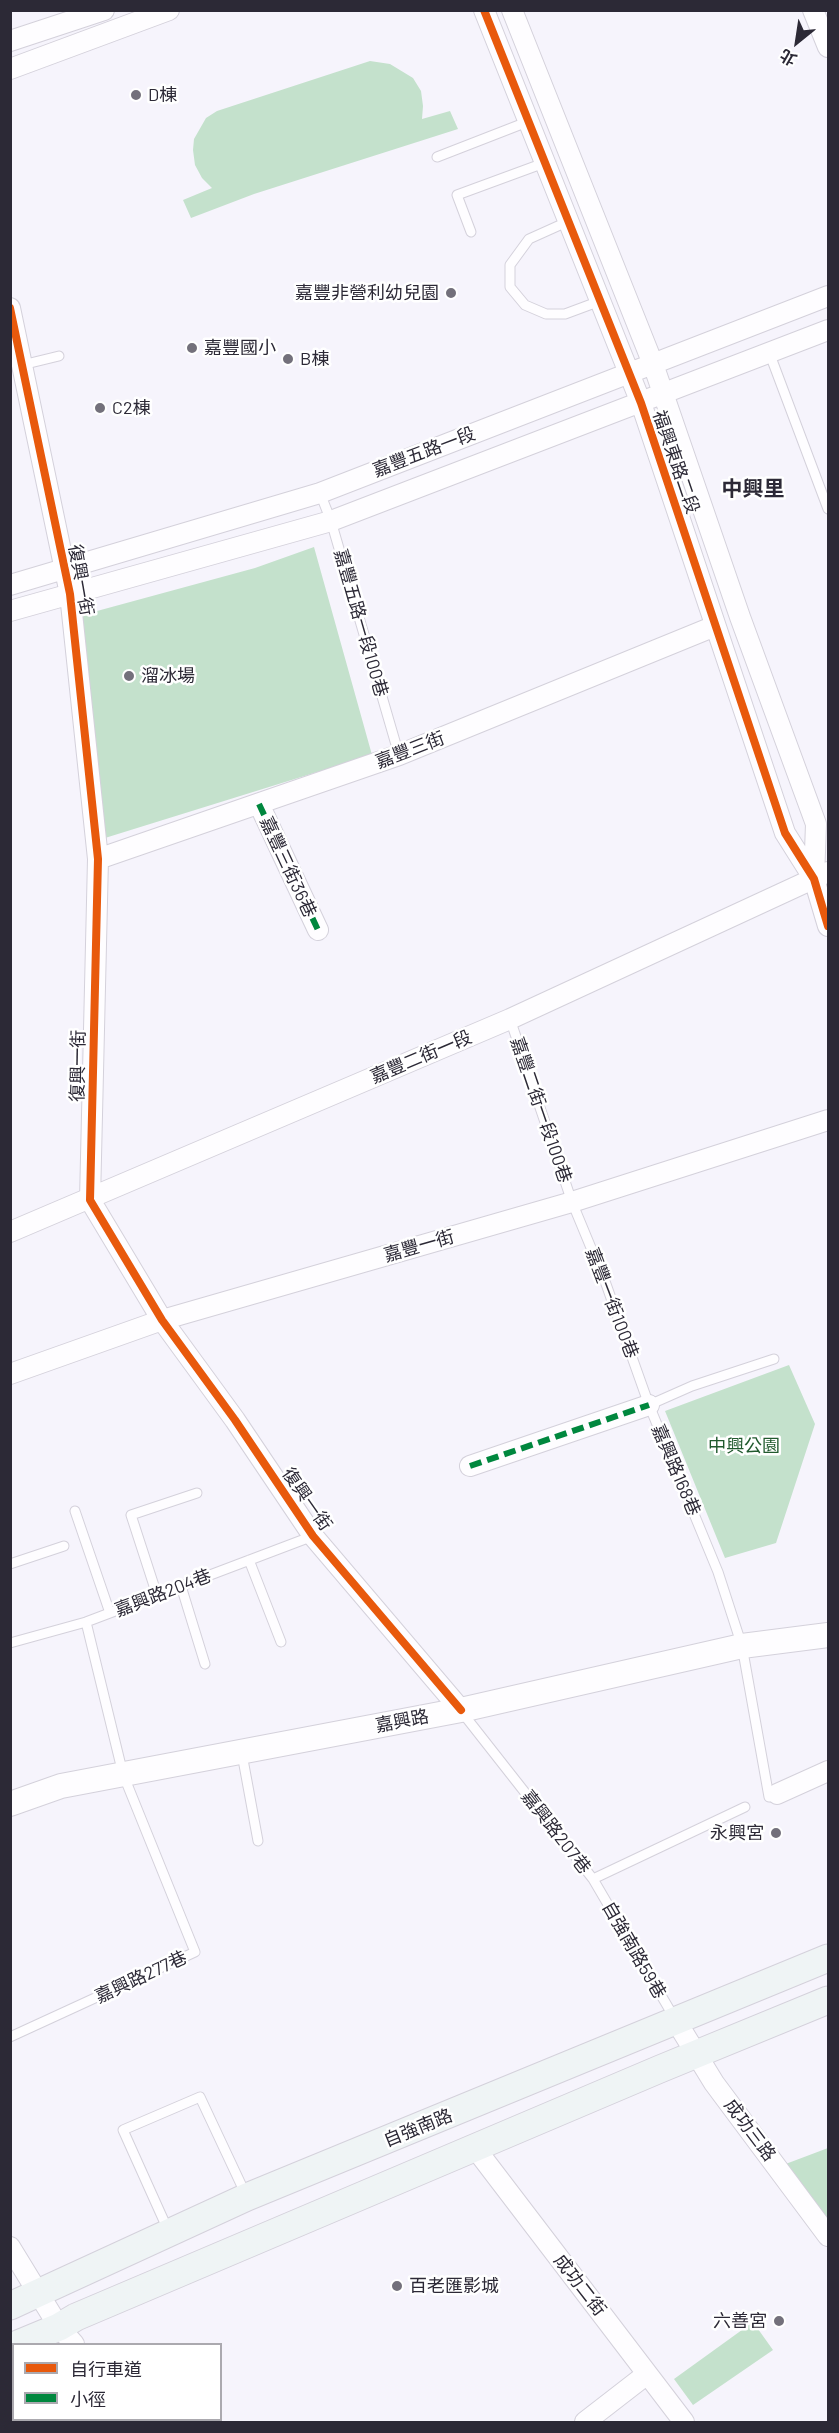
<!DOCTYPE html>
<meta charset="utf-8">
<style>
body{margin:0}
#map{position:relative;width:839px;height:2433px;overflow:hidden;background:#f6f4fc;font-family:Barlow,"Noto Sans TC",sans-serif}
canvas{display:block}
.frame{position:absolute;inset:0;border:12px solid #2c2936;pointer-events:none}
.legend{position:absolute;left:12px;top:2343px;width:210px;height:78px;box-sizing:border-box;background:#fff;border:2px solid #aba9af;margin:0;padding:8px 10px;list-style:none;font-size:18px;color:#2c2936}
.legend li{display:flex;align-items:center;gap:12px;height:30px}
.legend b{width:30px;border:2px solid #aba9af}
.north{position:absolute;left:767px;top:12px;width:60px;height:60px;-webkit-text-stroke:4px #fff;paint-order:stroke;rotate:210deg;font-size:16px;font-weight:700;line-height:24px;text-align:center;color:#2c2936}
.north::after{content:'';display:block;margin:auto;width:21px;height:27px;background:#2c2936;clip-path:polygon(50% 0,100% 100%,50% 72%,0 100%)}
</style>
<div id="map">
<canvas width="839" height="2433"></canvas>
<div class="frame"></div>
<ul class="legend">
<li><b style="height:8px;background:#e8590c"></b>自行車道</li>
<li><b style="height:8px;background:#00873e"></b>小徑</li>
</ul>
<div class="north">北</div>
</div>
<script>
const ctx = document.querySelector('canvas').getContext('2d');
ctx.lineJoin = 'round';
function paint(path, color) { ctx.fillStyle = color; ctx.fill(path, 'evenodd'); }
const toPath = rows => new Path2D(rows.map(r => 'M' + r).join(''));
function stroke(path, color, width, dash) { ctx.strokeStyle = color; ctx.lineWidth = width; ctx.lineCap = dash ? 'butt' : 'round'; ctx.setLineDash(dash || []); ctx.stroke(path); }
function write(font, color, halo, rows, align = 'center') {
  ctx.font = font + ' Barlow,"Noto Sans TC",sans-serif'; ctx.lineWidth = 5; ctx.setLineDash([]); ctx.textBaseline = 'middle'; ctx.strokeStyle = halo; ctx.fillStyle = color; for (const [text, x, y, turn = 0] of rows) {
    ctx.save(); ctx.translate(x, y); ctx.rotate((+turn || 0) * Math.PI / 180); ctx.textAlign = isNaN(turn) ? turn : align; if (halo) ctx.strokeText(text, 0, 0); ctx.fillText(text, 0, 0); ctx.restore();
  }
}
paint(toPath([
 [370,61,390,64,413,78,421,91,423,106,422,119,450,111,458,129,254,194,191,218,183,200,212,188,202,178,195,165,193,150,194,139,206,118,217,111],
 [314,547,372,755,105,838,75,617,255,568],
 [789,1365,815,1424,776,1543,725,1558,665,1411],
 [828,2148,828,2239,775,2168],
 [753,2322,773,2350,693,2405,674,2379]
]), '#c4e1cc');
const service = toPath([
 [437,157,527,122],
 [569,221,529,239,510,265,510,287,525,305,546,314,565,314,600,301],
 [471,232,457,195,544,163],
 [769,352,828,509],
 [22,365,59,356],
 [320,493,331,521,399,755],
 [510,1019,572,1202,606,1284,649,1405,718,1572,742,1646,769,1797],
 [649,1405,692,1386,774,1359],
 [75,1511,110,1613],
 [249,1560,281,1642],
 [10,1564,64,1546],
 [181,1586,205,1664],
 [157,1595,131,1515,197,1493],
 [10,1643,86,1622,313,1536],
 [461,1711,593,1879,675,2019],
 [242,1754,258,1841],
 [593,1879,745,1807],
 [10,2037,195,1952,123,1774,86,1622],
 [168,2230,123,2130,200,2097,246,2195]
]);
const minor = toPath([
 [484,10,641,403,785,833,814,879,828,926],
 [512,10,653,364,740,617,816,824,814,879],
 [813,10,828,47],
 [10,41,104,10],
 [10,69,169,10],
 [10,308,70,594,98,859,90,1200,162,1320,235,1420,313,1536,461,1710],
 [10,585,320,493,828,296],
 [10,611,331,521,828,330],
 [259,804,318,930],
 [98,859,399,755,715,626],
 [10,1232,510,1019,828,872],
 [10,1374,162,1320,572,1202,828,1120],
 [470,1466,649,1405],
 [777,1794,828,1771],
 [676,2021,714,2083,828,2236],
 [475,2148,684,2422],
 [10,2247,59,2327,74,2344],
 [138,2420,141,2422],
 [585,2422,647,2374]
]);
const tertiary = toPath([
 [10,1804,61,1786,461,1710,742,1646,828,1635]
]);
const secondary = toPath([
 [10,2306,247,2197,828,1958],
 [18,2344,59,2327,76,2317,660,2069,828,2000],
 [10,2406,14,2410],
 [80,2420,82,2422]
]);
stroke(service, '#d4d1db', 11);
stroke(minor, '#d4d1db', 22);
stroke(tertiary, '#d4d1db', 26);
stroke(secondary, '#d4d1db', 29);
stroke(service, '#fefdff', 9);
stroke(minor, '#fefdff', 20);
stroke(tertiary, '#fefdff', 24);
stroke(secondary, '#eff4f5', 27);
stroke(toPath([
 [259,804,318,930],
 [470,1466,649,1405]
]), '#00873e', 6, [12, 6]);
stroke(toPath([
 [484,10,641,403,785,833,814,879,828,926],
 [10,308,70,594,98,859,90,1200,162,1320,235,1420,313,1536,461,1710]
]), '#e8590c', 8);
for (const [x, y, r, color] of [
 [136,95,6,"#73707b"],
 [451,293,6,"#73707b"],
 [192,348,6,"#73707b"],
 [288,359,6,"#73707b"],
 [100,408,6,"#73707b"],
 [129,676,6,"#73707b"],
 [776,1833,6,"#73707b"],
 [397,2286,6,"#73707b"],
 [779,2321,6,"#73707b"]
]) { const dot = new Path2D(); dot.arc(x, y, r, 0, 2 * Math.PI); ctx.fillStyle = color; ctx.fill(dot); stroke(dot, '#fff', 2); }
write('18px', '#2c2936', '#fff', [
 ["D棟",148,95],
 ["嘉豐非營利幼兒園",439,293,"right"],
 ["嘉豐國小",204,348],
 ["B棟",300,359],
 ["C2棟",112,408],
 ["溜冰場",141,676],
 ["永興宮",764,1833,"right"],
 ["百老匯影城",409,2286],
 ["六善宮",767,2321,"right"]
], 'left');
write('18px', '#2c2936', '#fff', [
 ["嘉豐五路一段",424,452,-21],
 ["福興東路二段",676,462,71],
 ["復興一街",81,580,80],
 ["嘉豐五路一段100巷",361,623,74],
 ["嘉豐三街",410,750,-21],
 ["嘉豐三街36巷",288,867,65],
 ["嘉豐二街一段",421,1057,-23],
 ["復興一街",78,1066,-89],
 ["嘉豐二街一段100巷",541,1110,71],
 ["嘉豐一街",419,1246,-16],
 ["嘉豐一街100巷",612,1303,69],
 ["嘉興路168巷",676,1470,67],
 ["復興一街",307,1499,55],
 ["嘉興路204巷",163,1593,-21],
 ["嘉興路",402,1721,-11],
 ["嘉興路207巷",556,1832,52],
 ["自強南路59巷",634,1950,60],
 ["嘉興路277巷",141,1977,-25],
 ["自強南路",418,2128,-22],
 ["成功三路",750,2130,53],
 ["成功二街",580,2285,52]
]);
write('18px', '#215a2e', '#fff', [
 ["中興公園",744,1446]
]);
write('bold 21px', '#2c2936', '#fff', [
 ["中興里",753,489]
]);
</script>
